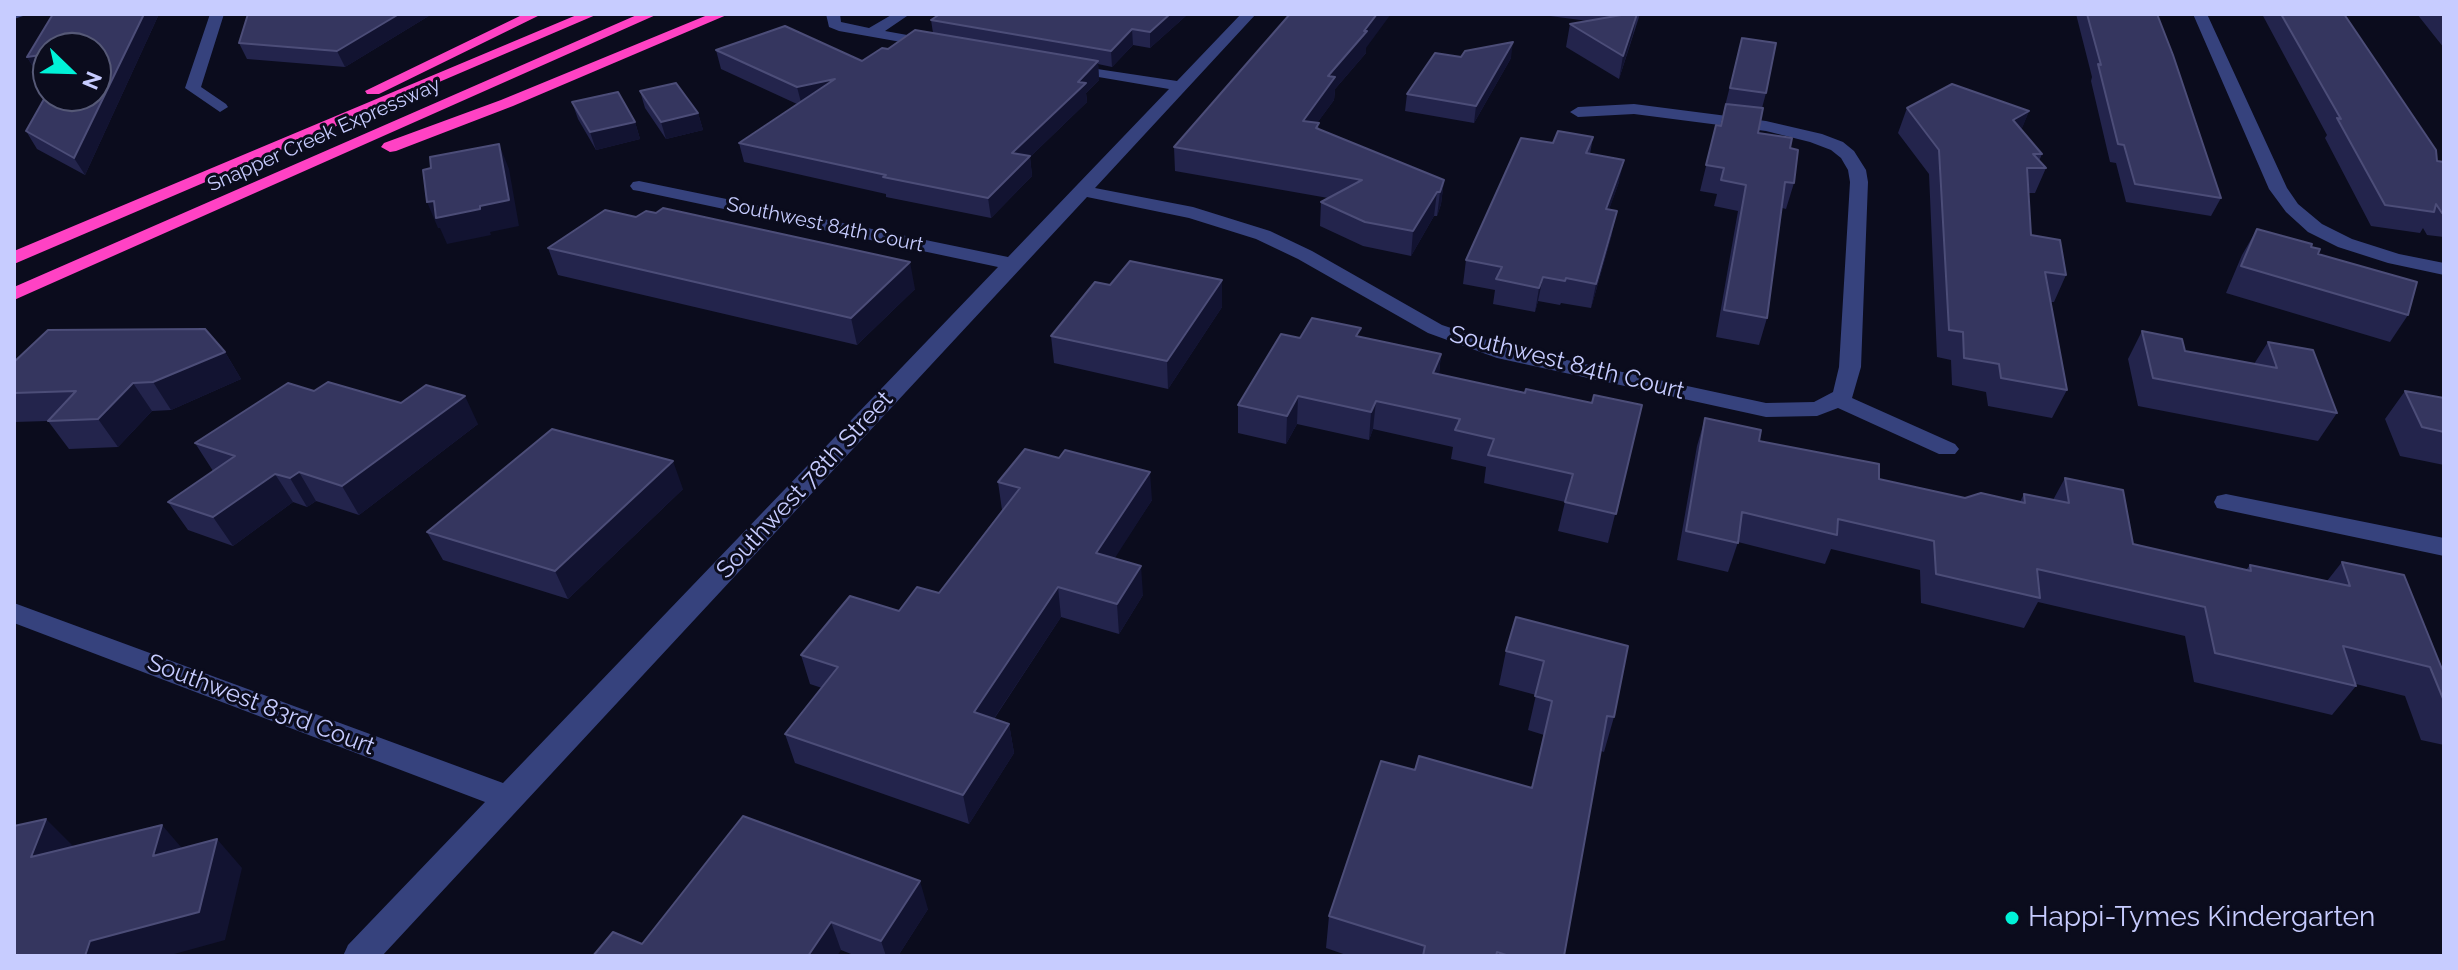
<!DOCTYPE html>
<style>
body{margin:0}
#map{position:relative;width:2458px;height:970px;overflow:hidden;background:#0b0c1d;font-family:Raleway,sans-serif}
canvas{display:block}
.frame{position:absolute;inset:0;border:16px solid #c7ccff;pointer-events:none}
.north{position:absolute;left:32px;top:32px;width:80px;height:80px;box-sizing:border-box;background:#0b0c1d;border:2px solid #565977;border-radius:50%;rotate:113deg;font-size:22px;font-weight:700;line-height:32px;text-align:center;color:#c7ccff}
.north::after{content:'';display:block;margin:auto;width:28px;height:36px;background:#00f2d8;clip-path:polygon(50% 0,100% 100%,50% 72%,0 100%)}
</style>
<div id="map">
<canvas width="2458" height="970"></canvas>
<div class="frame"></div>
<div class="north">N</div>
</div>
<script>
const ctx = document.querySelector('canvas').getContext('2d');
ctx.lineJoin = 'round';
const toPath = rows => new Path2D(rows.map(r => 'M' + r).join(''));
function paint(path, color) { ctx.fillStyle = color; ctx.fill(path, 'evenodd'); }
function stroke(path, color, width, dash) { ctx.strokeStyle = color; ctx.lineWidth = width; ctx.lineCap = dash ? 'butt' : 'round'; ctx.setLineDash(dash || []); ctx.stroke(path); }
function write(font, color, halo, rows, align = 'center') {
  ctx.font = font + ' Raleway,sans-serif'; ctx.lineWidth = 6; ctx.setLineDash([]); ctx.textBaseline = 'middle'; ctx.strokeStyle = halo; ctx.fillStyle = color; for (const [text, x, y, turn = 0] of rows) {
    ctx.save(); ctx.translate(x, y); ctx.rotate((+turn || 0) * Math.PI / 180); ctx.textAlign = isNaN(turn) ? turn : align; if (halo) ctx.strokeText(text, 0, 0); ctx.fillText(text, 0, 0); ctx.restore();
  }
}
paint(toPath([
 [14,14,29,14,14,19,14,14],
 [210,14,224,14,201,87,226,104,228,107,220,112,185,88,210,14],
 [826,14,840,14,841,22,869,28,893,14,910,14,885,31,935,40,942,44,935,48,839,31,829,27,826,14],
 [1241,14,1256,14,1095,188,1193,207,1270,231,1312,251,1442,325,1511,348,1766,403,1814,402,1833,392,1839,367,1850,182,1848,170,1841,158,1831,150,1810,142,1766,131,1634,114,1578,117,1570,112,1578,107,1634,104,1766,121,1822,134,1843,142,1854,151,1866,170,1868,182,1861,367,1852,398,1955,444,1959,449,1955,454,1939,454,1838,408,1817,416,1766,417,1497,358,1428,333,1298,259,1256,239,1189,218,1087,197,382,956,343,956,348,945,485,802,14,623,14,603,503,783,998,267,639,191,633,190,630,186,633,182,639,181,1008,257,1169,89,1069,72,1064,70,1064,64,1177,81,1241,14],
 [2193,14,2207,14,2287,188,2298,204,2322,224,2352,239,2399,254,2444,263,2444,275,2388,263,2338,247,2308,232,2286,212,2269,189,2193,14],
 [2226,494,2444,538,2444,556,2217,508,2214,502,2217,496,2226,494]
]), '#36427d');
paint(toPath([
 [524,14,542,14,379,94,367,94,365,91,524,14],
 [579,14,598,14,14,264,14,251,579,14],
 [639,14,658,14,14,300,14,287,639,14],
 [710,14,729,14,513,106,396,151,390,152,381,147,384,143,501,100,710,14]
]), '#ff42c4');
paint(toPath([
 [53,14,159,14,85,175,37,149,26,131,96,96,48,48,48,72,37,73,27,57],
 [248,14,432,14,345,67,247,59,239,43],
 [1188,14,1150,48,1133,45,1112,67,1098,64,1099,80,1086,93,1087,102,1030,157,1032,176,991,218,886,197,886,194,744,162,739,143,797,104,721,69,716,50,862,61,933,33,931,20],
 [1551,14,1640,14,1619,79,1566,47,1570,24,1588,21,1550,16],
 [2076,14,2157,14,2221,198,2211,216,2126,202,2116,163,2110,162,2091,81,2092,77],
 [2262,14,2344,14,2437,161,2444,162,2444,237,2427,235,2423,228,2420,233,2371,226,2325,138,2327,135],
 [2415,14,2444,14,2444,48,2417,14],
 [1742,38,1766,93,1762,108,1758,133,1790,148,1794,183,1786,209,1782,208,1767,318,1759,345,1716,337,1738,211,1714,206,1717,194,1700,191,1716,125,1720,126],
 [1366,48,1366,53,1335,89,1334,100,1317,123,1319,129,1444,180,1441,204,1437,216,1434,216,1411,256,1363,246,1320,226,1321,202,1328,198,1175,171,1174,147],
 [1461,57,1511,58,1474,123,1405,111,1407,94],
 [640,91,698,113,703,130,666,139,645,108],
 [572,102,635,122,640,139,596,150,578,119],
 [1907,108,2029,111,2021,130,2042,154,2039,161,2046,168,2035,193,2028,193,2031,235,2066,275,2054,302,2051,302,2067,390,2052,418,1988,406,1986,392,1952,385,1951,360,1937,357,1929,174,1898,133],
 [1593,137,1590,154,1619,182,1609,209,1612,234,1591,308,1561,303,1560,305,1538,301,1535,312,1493,304,1495,290,1463,284,1466,260,1553,143],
 [636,217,915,289,857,345,558,275,548,248],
 [2257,229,2311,247,2318,254,2408,315,2390,342,2226,293,2242,255],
 [1222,280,1222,307,1168,389,1054,363,1051,336,1110,285],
 [2142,331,2185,351,2254,364,2268,342,2337,413,2318,441,2138,406,2128,359],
 [1360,337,1441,354,1439,374,1525,393,1592,403,1642,405,1608,543,1558,531,1565,502,1484,483,1486,467,1451,459,1453,447,1373,429,1369,440,1297,424,1286,444,1238,433,1238,405,1300,338],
 [225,352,241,379,171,410,152,411,118,447,69,449,48,421,14,422,14,362],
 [314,391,478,424,359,515,316,501,307,507,293,502,233,546,188,530,168,502,213,471,195,443],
 [2405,391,2444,398,2444,465,2400,456,2385,419],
 [1705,418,1759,441,1879,479,1965,498,2020,502,2024,494,2053,500,2065,478,2133,544,2246,570,2250,565,2327,581,2342,562,2442,669,2444,669,2444,745,2421,740,2405,696,2356,684,2356,686,2332,715,2194,682,2185,636,2038,602,2024,628,1921,603,1920,570,1831,549,1825,564,1738,542,1728,572,1677,560,1697,446],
 [998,482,1152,500,1114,558,1143,595,1119,634,1061,617,994,719,1009,724,1014,753,969,824,795,763,785,734,822,688,810,684,801,655,939,593,1002,510],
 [683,489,568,599,443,560,427,532],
 [1516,617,1614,717,1604,752,1601,751,1564,956,1349,956,1326,948,1329,916,1415,770,1532,788,1544,735,1528,730,1536,695,1499,685,1506,651],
 [928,909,898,956,856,956,841,950,642,944]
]), '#23244c');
paint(toPath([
 [144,14,159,14,85,175,74,158],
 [399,14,432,14,345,67,337,51],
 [1170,14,1188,14,1150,48,1150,32],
 [1377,14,1391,14,1366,48,1366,53,1335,89,1334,100,1302,144,1303,121,1328,76],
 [1637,14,1633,34,1619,79,1623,56],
 [1132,29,1133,45,1112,67,1111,51],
 [1513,42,1511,58,1474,123,1476,106],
 [48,54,48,72,37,73,27,57],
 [1098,61,1099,80,1086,93,1087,102,1030,157,1032,176,991,218,988,198,1012,153,1078,82],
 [835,79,802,106,797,87],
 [2029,111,2019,136,2013,120],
 [698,113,703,130,666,139,661,122],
 [635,122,640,139,596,150,590,132],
 [499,144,509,169,519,226,490,232,491,235,447,244,440,228,438,228,427,202,434,201,480,206],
 [1624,160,1619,182,1601,232,1606,209],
 [1444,180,1441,204,1437,216,1440,192],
 [1437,192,1434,216,1411,256,1413,231],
 [1617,211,1612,234,1591,308,1596,284],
 [910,262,915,289,857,345,851,318],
 [1543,277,1538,301,1535,312,1539,288],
 [1222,280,1222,307,1168,389,1167,361],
 [225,352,241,379,171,410,153,382],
 [1441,354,1438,382,1433,373],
 [133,383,152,411,118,447,98,419],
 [465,396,478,424,359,515,342,486],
 [1298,396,1297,424,1286,444,1287,416],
 [1376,401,1373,429,1369,440,1371,412],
 [673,461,683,489,568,599,555,571],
 [299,472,316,501,307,507,290,478],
 [1150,472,1152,500,1099,583,1096,553],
 [275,474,293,502,233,546,213,517],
 [1141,566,1143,595,1119,634,1117,604],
 [1058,587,1061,617,979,741,974,712],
 [1009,724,1014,753,969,824,963,795],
 [46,819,74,847,31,857],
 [162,825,187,854,153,856],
 [217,839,242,868,225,940,167,956,85,956,90,941],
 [920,881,928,909,898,956,886,956,881,941],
 [831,922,841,950,837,956,808,956]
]), '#121331');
const building = toPath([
 [53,14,144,14,74,158,26,131,48,92,48,96,96,96,96,48,48,48,48,54,27,57,53,14],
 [248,14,399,14,337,51,239,43,248,14],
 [940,14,1170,14,1150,32,1132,29,1111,51,931,20,940,14],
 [1290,14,1377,14,1364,31,1367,31,1328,76,1335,77,1303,121,1319,123,1316,128,1444,180,1440,192,1437,192,1413,231,1365,222,1321,202,1362,180,1174,147,1290,14],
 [1627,14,1637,14,1623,56,1570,24,1627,14],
 [2087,14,2157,14,2173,55,2221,198,2135,184,2124,145,2118,144,2098,64,2101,65,2087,14],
 [2281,14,2344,14,2436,150,2437,161,2444,162,2444,214,2442,213,2436,204,2434,212,2385,205,2337,118,2341,119,2281,14],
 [785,26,862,61,882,48,888,49,915,30,1098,61,1078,82,1086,83,1012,153,1030,156,988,198,883,177,886,175,739,143,835,79,797,87,716,50,785,26],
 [1742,38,1776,43,1766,93,1730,88,1742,38],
 [1513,42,1476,106,1407,94,1435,53,1461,57,1465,51,1513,42],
 [676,83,698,113,661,122,640,91,676,83],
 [1952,84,2029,111,2013,120,2042,154,2033,154,2046,168,2027,168,2031,235,2060,240,2066,275,2045,272,2067,390,2001,378,1999,364,1964,358,1963,332,1949,330,1939,150,1907,108,1952,84],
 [618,92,635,122,590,132,572,102,618,92],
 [1726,104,1763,108,1758,133,1792,138,1790,148,1798,150,1794,183,1785,182,1767,318,1724,310,1746,185,1721,180,1724,168,1706,165,1716,125,1721,126,1726,104],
 [1558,131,1593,137,1586,153,1624,160,1606,209,1617,211,1596,284,1566,278,1565,281,1543,277,1539,288,1496,279,1502,267,1466,260,1521,138,1553,143,1558,131],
 [499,144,509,200,480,206,480,209,436,218,434,201,427,202,423,170,431,168,430,157,499,144],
 [663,208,910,262,851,318,548,248,605,210,636,217,646,211,656,213,663,208],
 [2257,229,2312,244,2311,247,2320,249,2318,254,2417,282,2408,315,2241,266,2257,229],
 [1130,261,1222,280,1167,361,1051,336,1095,282,1110,285,1130,261],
 [1312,318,1361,328,1356,336,1441,354,1433,373,1525,393,1526,389,1592,403,1594,395,1642,405,1616,514,1565,502,1573,474,1488,455,1494,439,1455,430,1460,419,1376,401,1371,412,1298,396,1287,416,1238,405,1281,334,1300,338,1312,318],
 [205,329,225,352,153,382,133,383,98,419,48,421,76,391,14,393,14,362,48,330,205,329],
 [2142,331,2182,339,2185,351,2277,368,2268,342,2313,350,2337,413,2153,378,2142,331],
 [328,382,401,403,426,385,465,396,342,486,299,472,290,478,275,474,213,517,168,502,235,456,195,443,288,383,314,391,328,382],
 [2405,391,2444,398,2444,432,2422,427,2405,391],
 [1705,418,1761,430,1759,441,1879,464,1879,479,1965,498,1981,493,2025,503,2024,494,2069,503,2065,478,2123,490,2133,544,2251,571,2250,565,2350,586,2342,562,2404,575,2442,669,2444,669,2444,701,2430,667,2343,646,2356,686,2215,653,2205,607,2037,569,2040,598,1936,574,1934,541,1838,519,1837,535,1742,512,1738,543,1686,531,1705,418],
 [552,429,673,461,555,571,427,532,552,429],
 [1025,449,1059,458,1065,450,1150,472,1096,553,1141,566,1117,604,1058,587,974,712,1009,724,963,795,785,734,838,667,801,655,850,596,899,611,917,587,939,593,1020,488,998,482,1025,449],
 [1516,617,1628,646,1614,717,1607,716,1564,956,1509,956,1497,952,1496,956,1423,956,1425,946,1329,916,1381,761,1415,770,1419,756,1532,788,1552,701,1535,696,1544,661,1506,651,1516,617],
 [743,816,920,881,881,941,831,922,808,956,593,956,613,932,642,944,743,816],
 [46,819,31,857,162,825,153,856,217,839,199,912,90,941,85,956,14,956,14,826,46,819]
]);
paint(building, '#35365f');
stroke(building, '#4c4d78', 2);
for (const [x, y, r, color] of [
 [2012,918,8,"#00f2d8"]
]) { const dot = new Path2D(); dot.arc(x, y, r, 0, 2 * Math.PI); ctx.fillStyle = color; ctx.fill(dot); stroke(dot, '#0b0c1d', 3); }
write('20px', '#c7ccff', '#0b0c1d', [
 ["Snapper Creek Expressway",324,135,-24],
 ["Southwest 84th Court",825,225,12]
]);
write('24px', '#c7ccff', '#0b0c1d', [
 ["Southwest 84th Court",1567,363,14],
 ["Southwest 78th Street",805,485,-47],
 ["Southwest 83rd Court",261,705,21]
]);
write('28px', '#c7ccff', '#0b0c1d', [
 ["Happi-Tymes Kindergarten",2028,918]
], 'left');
</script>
